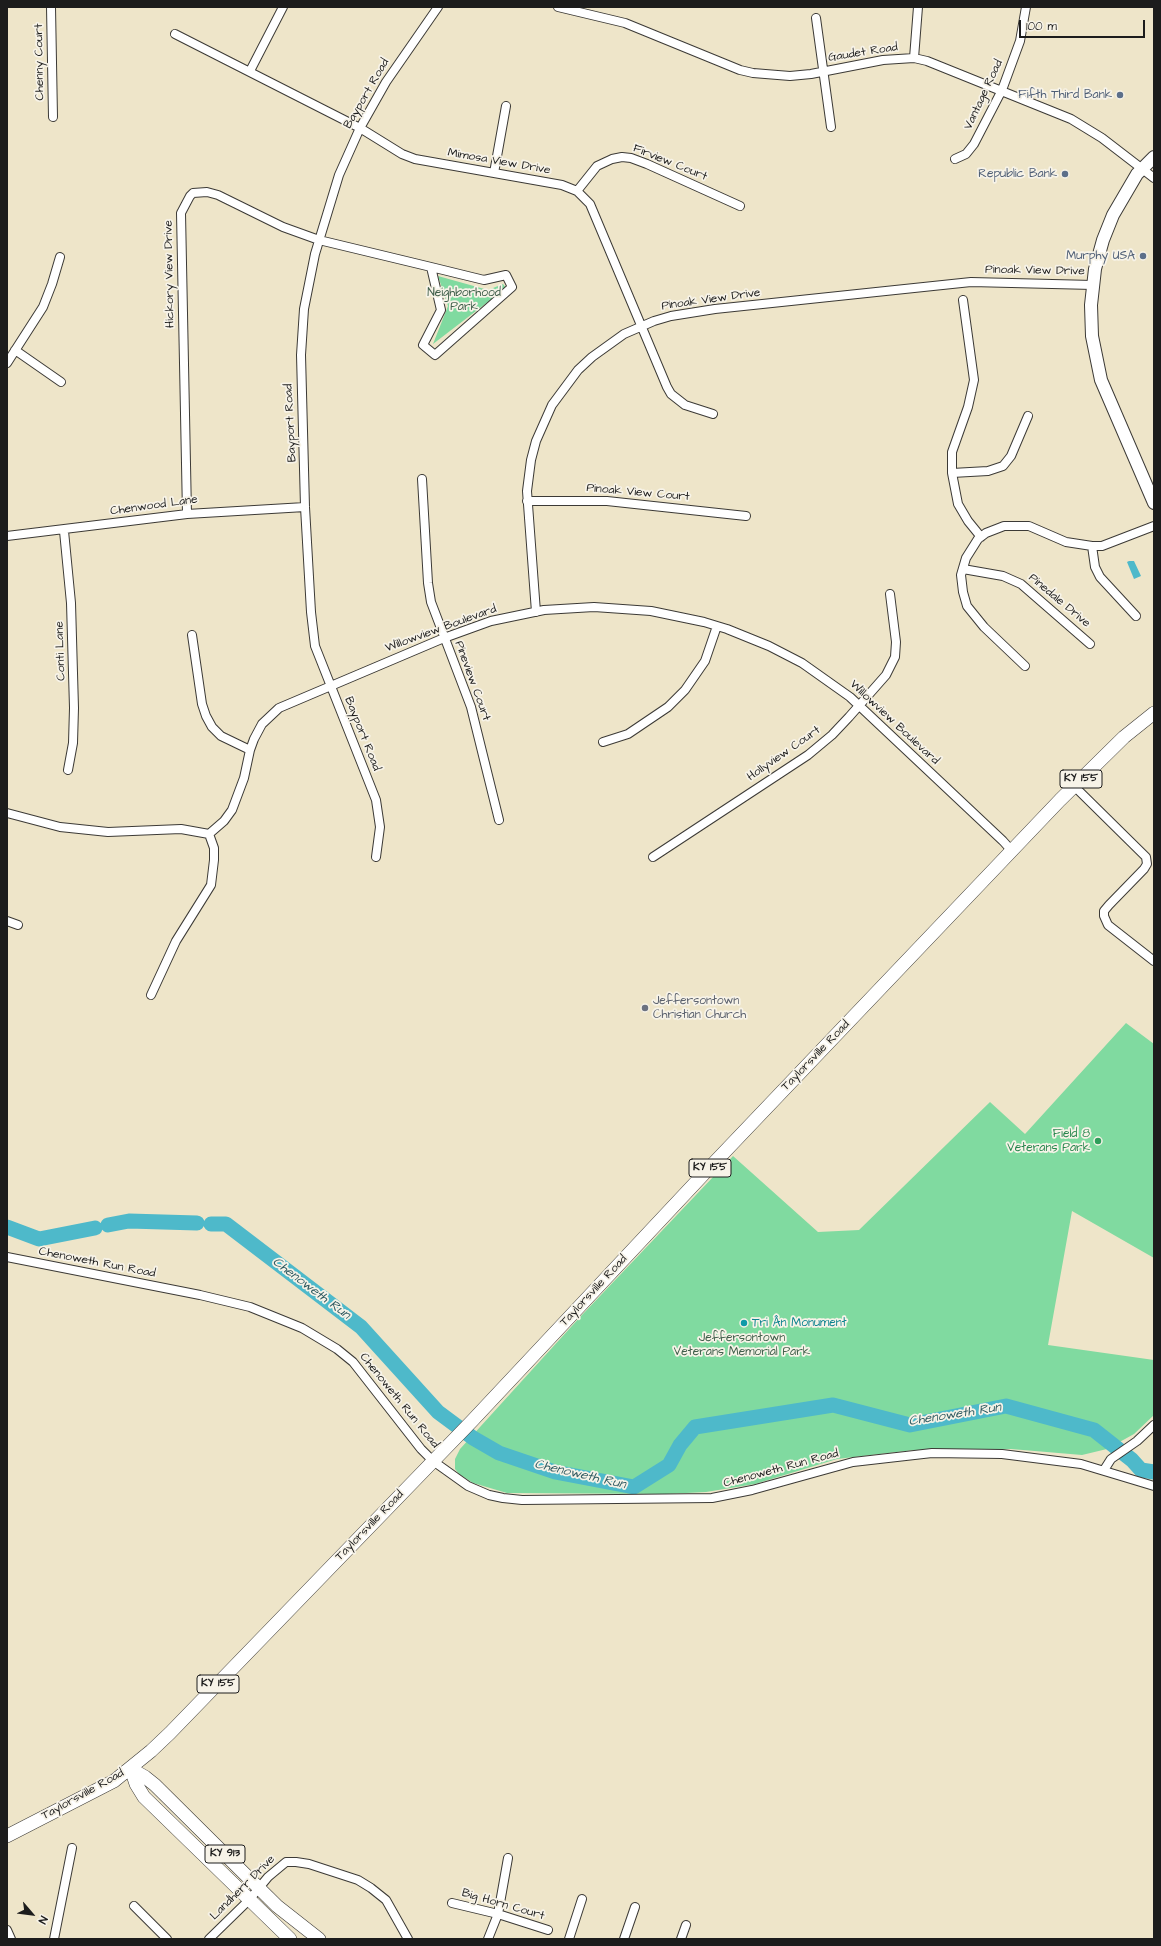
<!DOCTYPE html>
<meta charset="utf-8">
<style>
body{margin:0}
#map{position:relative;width:1161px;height:1946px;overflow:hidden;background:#eee5c9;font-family:"Architects Daughter",sans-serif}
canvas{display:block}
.frame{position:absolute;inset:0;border:8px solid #1c1c1c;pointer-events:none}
.north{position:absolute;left:12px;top:1894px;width:40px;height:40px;-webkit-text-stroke:3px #f7f3e8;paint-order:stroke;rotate:118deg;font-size:11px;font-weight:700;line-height:16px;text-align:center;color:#1c1c1c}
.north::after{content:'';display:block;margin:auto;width:14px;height:18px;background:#1c1c1c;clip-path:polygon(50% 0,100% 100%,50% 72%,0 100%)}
.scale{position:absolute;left:1019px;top:20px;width:126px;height:18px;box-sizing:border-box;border:2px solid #1c1c1c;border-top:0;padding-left:5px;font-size:12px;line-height:14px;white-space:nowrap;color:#1c1c1c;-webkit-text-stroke:3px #f7f3e8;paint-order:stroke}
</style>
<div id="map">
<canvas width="1161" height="1946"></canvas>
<div class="frame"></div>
<div class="north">N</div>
<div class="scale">100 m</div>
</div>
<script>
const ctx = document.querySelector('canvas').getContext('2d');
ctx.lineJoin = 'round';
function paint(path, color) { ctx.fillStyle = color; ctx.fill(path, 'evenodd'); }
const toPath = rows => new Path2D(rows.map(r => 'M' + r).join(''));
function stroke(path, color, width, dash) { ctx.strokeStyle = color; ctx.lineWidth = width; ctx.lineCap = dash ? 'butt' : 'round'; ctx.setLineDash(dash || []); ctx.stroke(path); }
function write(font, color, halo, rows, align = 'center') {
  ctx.font = font + ' "Architects Daughter",sans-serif'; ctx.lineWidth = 3.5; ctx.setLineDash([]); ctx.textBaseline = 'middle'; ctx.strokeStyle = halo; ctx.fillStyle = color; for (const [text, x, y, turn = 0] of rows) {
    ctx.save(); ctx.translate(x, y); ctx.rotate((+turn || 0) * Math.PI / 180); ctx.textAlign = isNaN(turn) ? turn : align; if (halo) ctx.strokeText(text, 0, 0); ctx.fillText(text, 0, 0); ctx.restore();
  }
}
paint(toPath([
 [438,276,488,290,503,284,506,288,433,344,448,306],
 [1126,1023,1154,1044,1154,1258,1072,1211,1048,1345,1154,1360,1154,1415,1134,1434,1107,1449,1082,1455,1011,1449,914,1450,837,1459,755,1484,706,1492,666,1494,507,1493,473,1483,459,1474,455,1469,455,1459,460,1449,581,1316,733,1156,818,1232,859,1230,990,1102,1025,1134]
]), '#80daa0');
paint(toPath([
 [1129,561,1134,561,1141,576,1134,579,1127,562]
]), '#4eb9ca');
stroke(toPath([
 [211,1224,226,1224,361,1327,438,1412,473,1438,499,1453,555,1472,634,1487,669,1465,680,1445,695,1427,833,1405,910,1425,1006,1406,1094,1430,1132,1460,1141,1470,1154,1472],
 [108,1225,129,1221,197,1223],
 [7,1227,39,1239,95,1228]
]), '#4eb9ca', 15);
const street = toPath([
 [51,7,53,117],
 [558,7,625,23,740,70,753,73,790,76,811,74,883,60,914,58,927,61,1071,119,1102,138,1154,178],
 [816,18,831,127],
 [175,34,360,128,402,154,415,159,562,185,577,191,590,204,667,387,671,394,685,405,713,414],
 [914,58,918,7],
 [250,71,283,7],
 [955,159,966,154,974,144,1002,90,1020,41,1026,7],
 [494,173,506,106],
 [577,191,597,166,612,159,622,157,631,158,647,164,740,206],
 [963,300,974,380,968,407,952,452,952,473,958,504,968,521,981,537],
 [15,350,61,382],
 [7,363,43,307,52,284,60,257],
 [952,473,988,471,1003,466,1011,456,1028,416],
 [422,479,428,583,431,602,471,707,499,820],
 [527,501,607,501,746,516],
 [187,514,181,213,190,196,193,193,207,192,218,195,283,227,319,240,431,267,484,280,506,275,512,287,435,355,423,345,441,310,431,267],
 [64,531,71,603,74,708,73,743,68,770],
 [7,536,187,514,305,507],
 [1092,546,1095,567,1100,577,1136,616],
 [963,569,1003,576,1021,584,1090,644],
 [536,612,527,491,531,460,536,441,552,405,578,370,592,357,624,334,654,321,671,316,715,309,971,282,1093,285],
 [192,635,202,704,206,716,212,727,221,736,250,750],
 [1025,666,984,627,967,606,963,592,961,575,966,558,978,539,986,533,1004,526,1029,526,1066,542,1092,546,1102,546,1154,526],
 [603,742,628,734,668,707,685,690,705,661,717,626],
 [1074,786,1146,857,1147,864,1144,869,1109,905,1104,911,1104,916,1108,925,1154,961],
 [7,813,60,827,108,832,181,829,209,834,224,821,232,810,244,778,250,750,254,739,262,724,279,708,444,638,491,621,544,610,594,607,651,611,704,622,727,629,769,646,802,663,850,697,1003,841,1012,851],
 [376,857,380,827,376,800,315,646,311,612,305,507,301,355,304,309,315,254,339,175,360,128,386,82,438,7],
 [653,857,808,755,832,735,849,717,886,675,895,657,896,642,890,594],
 [7,921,18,925],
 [151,995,176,941,211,885,214,860,214,848,209,834],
 [7,1257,200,1295,250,1307,302,1328,337,1349,353,1362,421,1449,433,1461,468,1486,489,1495,503,1498,522,1500,712,1498,752,1490,853,1462,932,1453,1002,1454,1081,1464,1154,1486],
 [1104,1470,1111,1459,1137,1441,1154,1425],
 [452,1903,498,1914,548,1930],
 [134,1906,167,1939],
 [7,1930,11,1939],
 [54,1939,72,1848],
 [209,1939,249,1900,268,1877,286,1862,296,1862,309,1864,358,1880,371,1888,386,1900,408,1939],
 [488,1939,498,1914,508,1858],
 [569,1939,582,1899],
 [624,1939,635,1907],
 [681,1939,686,1925]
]);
const secondary = toPath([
 [1154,157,1137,174,1113,215,1103,240,1095,269,1091,305,1092,336,1101,380,1154,503]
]);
const primary = toPath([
 [131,1769,145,1777,155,1785,277,1906,319,1939],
 [131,1769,136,1784,144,1797,290,1939],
 [7,1836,114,1781,151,1751,170,1733,472,1421,713,1164,1060,800,1124,737,1154,713]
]);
stroke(street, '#3c3a36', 10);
stroke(secondary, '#3c3a36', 14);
stroke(primary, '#3c3a36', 14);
stroke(street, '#fff', 8);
stroke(secondary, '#fff', 12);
stroke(primary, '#fff', 13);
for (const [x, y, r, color] of [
 [1120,95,4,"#5c6f8a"],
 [1065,174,4,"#5c6f8a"],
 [1143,256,4,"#5c6f8a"],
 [645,1008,4,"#6b7280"],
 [1098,1141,4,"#2e9e5b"],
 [744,1323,4,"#0f9aa8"]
]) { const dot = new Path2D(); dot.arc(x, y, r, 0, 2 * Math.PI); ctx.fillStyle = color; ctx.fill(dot); stroke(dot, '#f7f3e8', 1.5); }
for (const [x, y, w] of [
 [1081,779,42],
 [710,1168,42],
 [218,1684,42],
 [225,1854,40]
]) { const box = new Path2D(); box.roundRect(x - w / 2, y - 9, w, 18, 3); ctx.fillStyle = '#f7f3e8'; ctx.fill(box); stroke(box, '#1c1c1c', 1); }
write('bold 11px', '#1c1c1c', null, [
 ["KY 155",1081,779],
 ["KY 155",710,1168],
 ["KY 155",218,1684],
 ["KY 913",225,1854]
]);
write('12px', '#1c1c1c', '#f7f3e8', [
 ["Gaudet Road",863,53,-9],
 ["Chenny Court",40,62,-91],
 ["Bayport Road",367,94,-60],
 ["Vantage Road",984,95,-65],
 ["Mimosa View Drive",499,162,10],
 ["Firview Court",670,163,22],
 ["Pinoak View Drive",1035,271,1],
 ["Hickory View Drive",170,274,-91],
 ["Pinoak View Drive",711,300,-8],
 ["Bayport Road",291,423,-93],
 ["Pinoak View Court",638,493,5],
 ["Chenwood Lane",154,506,-8],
 ["Pinedale Drive",1059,601,40],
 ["Willowview Boulevard",441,629,-20],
 ["Conti Lane",61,651,-92],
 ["Pineview Court",472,681,70],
 ["Willowview Boulevard",894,723,43],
 ["Bayport Road",362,734,68],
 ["Hollyview Court",784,754,-35],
 ["Taylorsville Road",816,1056,-46],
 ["Chenoweth Run Road",97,1263,11],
 ["Taylorsville Road",594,1291,-47],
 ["Chenoweth Run Road",399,1401,51],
 ["Chenoweth Run Road",781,1469,-15],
 ["Taylorsville Road",370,1526,-46],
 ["Taylorsville Road",83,1795,-29],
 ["Landherr Drive",243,1888,-45],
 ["Big Horn Court",503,1905,16]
]);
write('12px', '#4e5e75', '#f7f3e8', [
 ["Fifth Third Bank",1112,95],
 ["Republic Bank",1057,174],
 ["Murphy USA",1135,256]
], 'right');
write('12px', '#3f5e4a', '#f7f3e8', [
 ["Neighborhood",464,293],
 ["Park",464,307],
 ["Jeffersontown",742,1338],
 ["Veterans Memorial Park",742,1352]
]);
write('12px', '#5b616d', '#f7f3e8', [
 ["Jeffersontown",653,1001],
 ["Christian Church",653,1015]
], 'left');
write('12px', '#27864d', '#f7f3e8', [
 ["Field 8",1090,1134],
 ["Veterans Park",1090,1148]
], 'right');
write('12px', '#0d838f', '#f7f3e8', [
 ["Tri Ân Monument",752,1323]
], 'left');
write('italic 13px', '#305b62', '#f7f3e8', [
 ["Chenoweth Run",311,1289,37],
 ["Chenoweth Run",955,1415,-9],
 ["Chenoweth Run",580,1475,13]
]);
</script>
